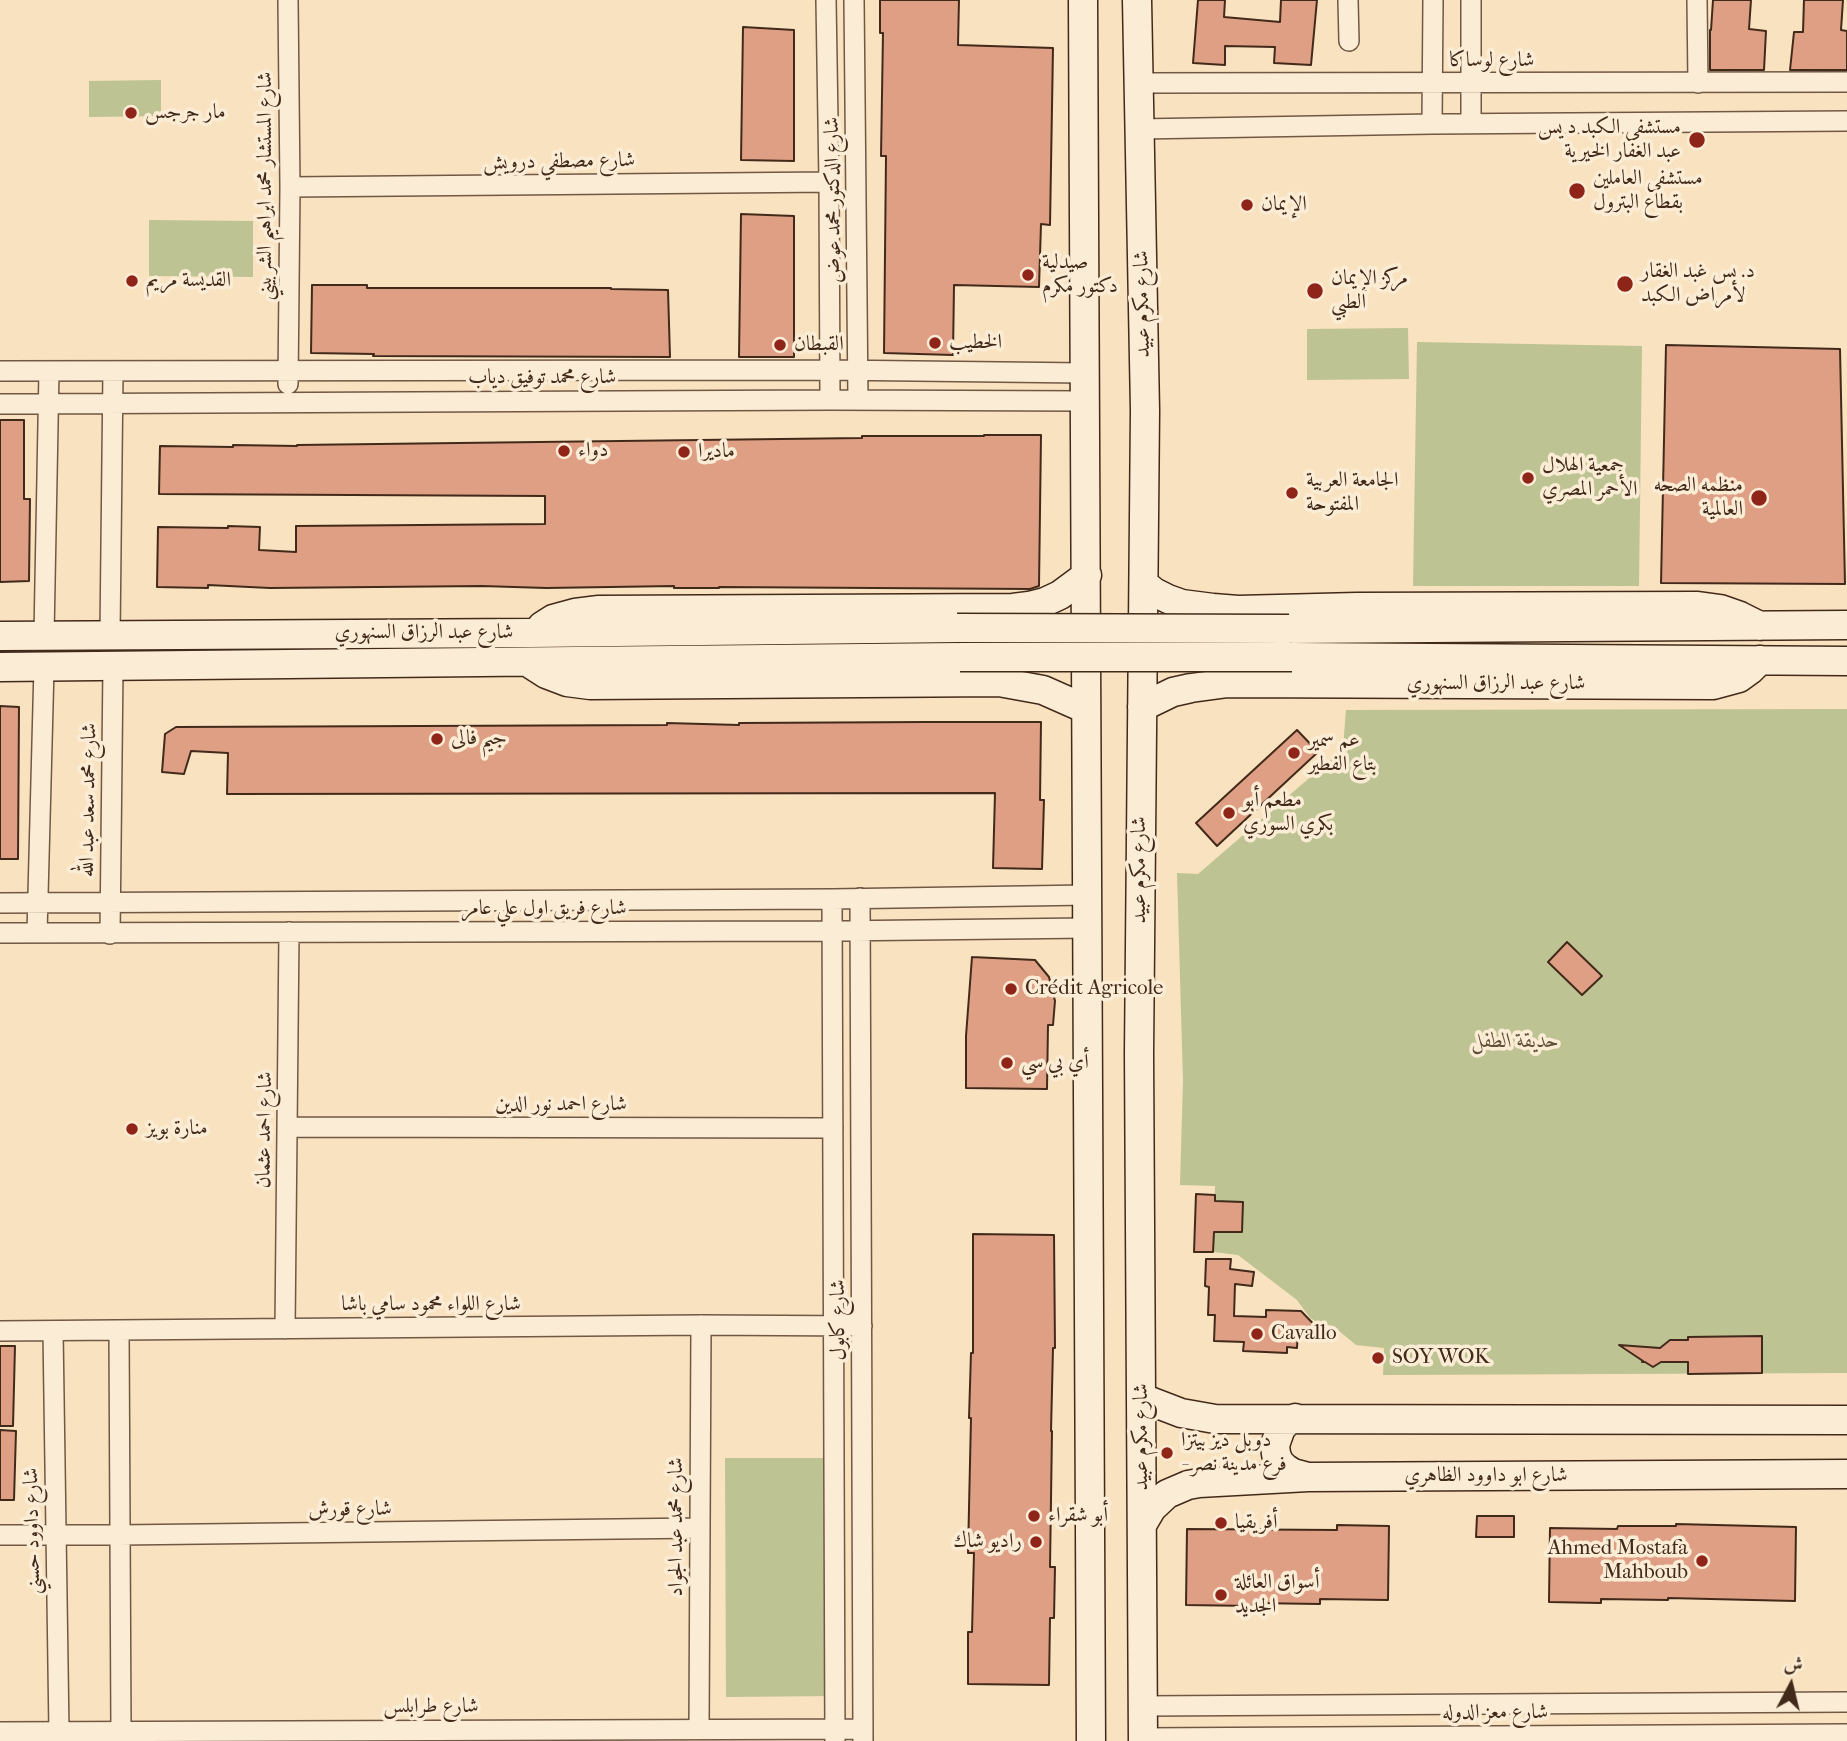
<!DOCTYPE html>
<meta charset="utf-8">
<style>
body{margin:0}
#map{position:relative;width:1847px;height:1741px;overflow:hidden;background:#f9e2bf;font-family:"IM FELL French Canon",Amiri,serif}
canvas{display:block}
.north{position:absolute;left:1756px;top:1650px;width:70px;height:70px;-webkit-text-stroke:5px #fbecd5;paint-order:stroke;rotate:7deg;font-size:19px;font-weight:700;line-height:28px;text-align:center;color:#422a1b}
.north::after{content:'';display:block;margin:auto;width:24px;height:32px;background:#422a1b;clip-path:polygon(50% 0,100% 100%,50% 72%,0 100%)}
</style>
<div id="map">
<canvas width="1847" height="1741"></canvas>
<div class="north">ش</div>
</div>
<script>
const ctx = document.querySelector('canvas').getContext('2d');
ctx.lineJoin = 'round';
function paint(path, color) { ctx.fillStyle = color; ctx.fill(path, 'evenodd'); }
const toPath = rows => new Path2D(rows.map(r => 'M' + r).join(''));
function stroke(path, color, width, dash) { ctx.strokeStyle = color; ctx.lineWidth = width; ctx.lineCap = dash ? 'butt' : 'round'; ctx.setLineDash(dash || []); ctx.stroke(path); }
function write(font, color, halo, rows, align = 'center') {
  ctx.font = font + ' "IM FELL French Canon",Amiri,serif'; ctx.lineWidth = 7; ctx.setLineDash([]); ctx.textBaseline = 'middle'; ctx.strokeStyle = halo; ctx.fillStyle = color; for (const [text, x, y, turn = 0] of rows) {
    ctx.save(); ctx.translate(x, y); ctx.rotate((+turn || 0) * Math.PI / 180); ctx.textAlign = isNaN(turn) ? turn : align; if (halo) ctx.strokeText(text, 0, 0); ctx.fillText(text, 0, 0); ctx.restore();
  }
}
paint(toPath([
 [161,80,161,116,89,117,89,81],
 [149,220,253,221,253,277,149,276],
 [1408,328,1409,379,1307,380,1307,329],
 [1417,342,1642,346,1639,586,1413,586],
 [1847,709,1847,1373,1383,1375,1384,1348,1356,1345,1333,1326,1319,1323,1310,1318,1297,1300,1238,1255,1213,1252,1215,1186,1180,1185,1183,1081,1177,873,1198,874,1343,749,1346,710],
 [725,1458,835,1458,835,1696,726,1697]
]), '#bdc392');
const building = toPath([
 [880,0,959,0,958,45,1053,48,1050,225,1041,224,1039,287,954,285,953,355,884,353,886,156,881,156,883,33,880,33,880,0],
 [1198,0,1225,0,1224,17,1280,22,1281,0,1317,0,1311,65,1274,63,1275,47,1225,46,1225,65,1193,63,1198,0],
 [1713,0,1751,0,1749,29,1766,31,1764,70,1710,70,1710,30,1711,30,1713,0],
 [1804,0,1843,0,1841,30,1847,31,1847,70,1790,70,1794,32,1803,32,1804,0],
 [743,27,794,30,794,161,741,160,743,27],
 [741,214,794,216,794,357,739,357,741,214],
 [312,285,367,285,367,288,611,288,611,289,668,290,670,357,373,356,374,354,311,353,312,285],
 [1666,345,1840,349,1845,584,1661,583,1666,345],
 [0,420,24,420,24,499,30,499,29,581,0,582,0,420],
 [984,435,1041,435,1039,586,1030,589,719,587,719,588,674,588,674,586,546,588,482,586,270,588,208,585,208,588,157,587,158,527,228,528,228,526,260,527,259,550,296,552,296,526,545,524,545,496,159,494,160,446,233,447,233,445,297,446,297,445,862,438,862,436,984,436,984,435],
 [0,706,19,707,18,859,0,859,0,706],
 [927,722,1041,722,1040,800,1044,800,1042,869,993,868,995,793,227,794,228,753,191,751,184,774,162,772,165,734,176,727,667,725,667,723,739,725,739,723,927,722],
 [1297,730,1318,752,1217,846,1196,823,1297,730],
 [1567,942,1602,976,1582,995,1548,962,1567,942],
 [972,957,1035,960,1049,977,1055,1001,1053,1025,1048,1025,1047,1089,966,1088,966,1036,972,957],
 [1196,1194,1215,1195,1215,1201,1243,1202,1242,1232,1214,1232,1213,1252,1194,1252,1196,1194],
 [973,1234,1054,1235,1055,1348,1053,1348,1051,1431,1052,1431,1050,1567,1055,1567,1054,1618,1050,1618,1049,1685,968,1684,968,1632,972,1632,974,1553,968,1553,971,1418,969,1418,971,1353,973,1353,973,1234],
 [1206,1259,1231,1259,1230,1269,1254,1272,1252,1286,1235,1284,1234,1316,1266,1317,1266,1310,1301,1311,1323,1334,1298,1330,1297,1348,1287,1347,1287,1353,1243,1351,1244,1342,1214,1341,1215,1315,1208,1315,1209,1287,1205,1286,1206,1259],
 [1762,1336,1762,1373,1688,1374,1688,1362,1661,1362,1653,1367,1645,1362,1642,1362,1643,1361,1619,1345,1660,1348,1670,1340,1688,1340,1688,1337,1762,1336],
 [0,1346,15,1346,13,1426,0,1426,0,1346],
 [0,1430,16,1431,14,1500,0,1500,0,1430],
 [1477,1516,1514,1516,1514,1537,1476,1537,1477,1516],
 [1676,1524,1796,1527,1795,1601,1668,1598,1668,1600,1601,1599,1601,1603,1549,1602,1550,1528,1617,1529,1618,1526,1676,1526,1676,1524],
 [1337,1525,1389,1526,1388,1600,1320,1599,1320,1604,1253,1603,1253,1606,1186,1605,1187,1529,1337,1530,1337,1525]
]);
paint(building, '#df9f85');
stroke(building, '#422a1b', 2);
const street = toPath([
 [826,0,829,182,830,400],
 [854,0,858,400],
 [1348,0,1349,41],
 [1471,0,1471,123],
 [1697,0,1698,83],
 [1138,83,1847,82],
 [1432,124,1433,0],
 [1139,129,1432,124,1847,121],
 [290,187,829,182],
 [0,371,830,370,1084,373],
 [288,384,290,187,288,0],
 [0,404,830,400,1084,401],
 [110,634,113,371],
 [44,635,49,371],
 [860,898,863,1740],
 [832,899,835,1741],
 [0,903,832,899,1088,895],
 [0,933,833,931,1088,928],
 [37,933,44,667],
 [110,934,113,667],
 [288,1127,833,1128],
 [285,1329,289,932],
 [119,1330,121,1731],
 [0,1331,701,1325,862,1326],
 [53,1331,59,1732],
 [0,1535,119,1535,700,1528],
 [1143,1706,1847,1702],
 [699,1729,701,1325],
 [0,1732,863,1729],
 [1143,1738,1847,1734]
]);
const secondary = toPath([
 [1083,0,1091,1741],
 [1137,0,1145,410,1139,1053,1143,1741],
 [1144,584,1154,592,1168,599,1182,604,1213,608,1238,610,1357,607,1698,606,1720,609,1740,616,1760,626],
 [542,626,553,619,575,613,599,610,1013,608,1029,606,1045,602,1060,595,1087,575],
 [1289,629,1847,625],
 [0,636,530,633,957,628],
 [1292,657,1847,661],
 [532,665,546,674,567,682,590,685,999,682,1043,690,1086,709],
 [0,667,960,657],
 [1142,707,1173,692,1191,688,1228,683,1713,685,1739,678,1750,670,1760,660],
 [1142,1398,1181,1413,1215,1419,1847,1420],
 [1295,1418,1287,1422,1281,1428,1275,1445,1276,1454,1279,1462,1285,1468,1293,1473,1308,1477],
 [1142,1525,1152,1508,1167,1494,1188,1485,1199,1483,1308,1477,1847,1474]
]);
stroke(street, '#705844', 22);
stroke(secondary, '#422a1b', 31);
stroke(street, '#fbecd5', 19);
stroke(secondary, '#fbecd5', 28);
const secondaryBridge = toPath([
 [957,628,1289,629],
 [960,657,1292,657]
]);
stroke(secondaryBridge, '#422a1b', 31, []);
stroke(secondaryBridge, '#fbecd5', 28);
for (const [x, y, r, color] of [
 [131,113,7,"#8f2418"],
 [1697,140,9,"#8f2418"],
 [1577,191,9,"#8f2418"],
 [1247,205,7,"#8f2418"],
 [1028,275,7,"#8f2418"],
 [132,281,7,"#8f2418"],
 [1625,284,9,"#8f2418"],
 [1315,291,9,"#8f2418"],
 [935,343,7,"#8f2418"],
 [780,345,7,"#8f2418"],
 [564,451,7,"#8f2418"],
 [684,452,7,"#8f2418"],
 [1528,478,7,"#8f2418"],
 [1292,493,7,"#8f2418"],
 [1759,498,9,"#8f2418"],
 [437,739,7,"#8f2418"],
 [1294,753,7,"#8f2418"],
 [1229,813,7,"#8f2418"],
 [1011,989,7,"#8f2418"],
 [1007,1063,7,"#8f2418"],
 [132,1129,7,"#8f2418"],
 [1257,1334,7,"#8f2418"],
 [1378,1358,7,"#8f2418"],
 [1167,1453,7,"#8f2418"],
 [1034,1516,7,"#8f2418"],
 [1221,1523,7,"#8f2418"],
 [1036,1542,7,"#8f2418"],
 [1702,1561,7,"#8f2418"],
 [1221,1595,7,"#8f2418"]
]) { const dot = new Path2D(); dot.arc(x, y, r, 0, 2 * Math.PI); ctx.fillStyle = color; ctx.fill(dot); stroke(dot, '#fbecd5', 2.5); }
write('21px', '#422a1b', '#fbecd5', [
 ["شارع لوساكا",1492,61],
 ["شارع مصطفي درويش",559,162,-1],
 ["شارع المستشار محمد ابراهيم الشربيني",266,186,-90],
 ["شارع الدكتور محمد عوض",834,200,-91],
 ["شارع مكرم عبيد",1143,304,-91],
 ["شارع محمد توفيق دياب",542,378],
 ["شارع عبد الرزاق السنهوري",424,633],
 ["شارع عبد الرزاق السنهوري",1496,684],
 ["شارع محمد سعد عبد الله",89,800,-89],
 ["شارع مكرم عبيد",1140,870,-90],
 ["شارع فريق اول علي عامر",544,909],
 ["شارع احمد نور الدين",561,1105],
 ["شارع احمد عثمان",265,1130,-89],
 ["شارع اللواء محمود سامي باشا",431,1305],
 ["شارع كابول",839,1320,-90],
 ["شارع مكرم عبيد",1142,1437,-90],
 ["شارع ابو داوود الظاهري",1486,1476],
 ["شارع قورش",350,1510,-1],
 ["شارع محمد عبد الجواد",677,1527,-90],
 ["شارع داوود حسني",33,1531,-91],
 ["شارع طرابلس",431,1707],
 ["شارع معز الدوله",1495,1713]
]);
write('21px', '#422a1b', '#fbecd5', [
 ["مار جرجس",145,113],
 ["مستشفى الكبد د يس",1681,128,"right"],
 ["عبد الغفار الخيرية",1681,152,"right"],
 ["مستشفى العاملين",1593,179],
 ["بقطاع البترول",1593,203],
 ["الإيمان",1261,205],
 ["صيدلية",1042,263],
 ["دكتور مكرم",1042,287],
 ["د. يس غبد الغقار",1641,272],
 ["لأمراض الكبد",1641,296],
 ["مركز الإيمان",1331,279],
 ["الطبي",1331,303],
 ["القديسة مريم",146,281],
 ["الخطيب",949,343],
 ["القبطان",794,345],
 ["دواء",578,451],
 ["ماديرا",698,452],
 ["جمعية الهلال",1542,466],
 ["الأحمر المصري",1542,490],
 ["الجامعة العربية",1306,481],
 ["المفتوحة",1306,505],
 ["منظمه الصحه",1743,486,"right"],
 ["العالمية",1743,510,"right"],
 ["جيم فالى",451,739],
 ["عم سمير",1308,741],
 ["بتاع الفطير",1308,765],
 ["مطعم أبو",1243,801],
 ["بكري السوري",1243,825],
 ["Crédit Agricole",1025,989],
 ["أي بي سي",1021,1063],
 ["منارة بويز",146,1129],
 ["Cavallo",1271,1334],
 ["SOY WOK",1392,1358],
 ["دوبل ديز بيتزا",1181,1441],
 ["- فرع مدينة نصر",1181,1465],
 ["أبو شقراء",1048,1516],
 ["أفريقيا",1235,1523],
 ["راديو شاك",1022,1542,"right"],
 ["Ahmed Mostafa",1688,1549,"right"],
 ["Mahboub",1688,1573,"right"],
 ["أسواق العائلة",1235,1583],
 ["الجديد",1235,1607]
], 'left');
write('italic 21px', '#615039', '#fbecd5', [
 ["حديقة الطفل",1515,1042]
]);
</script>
